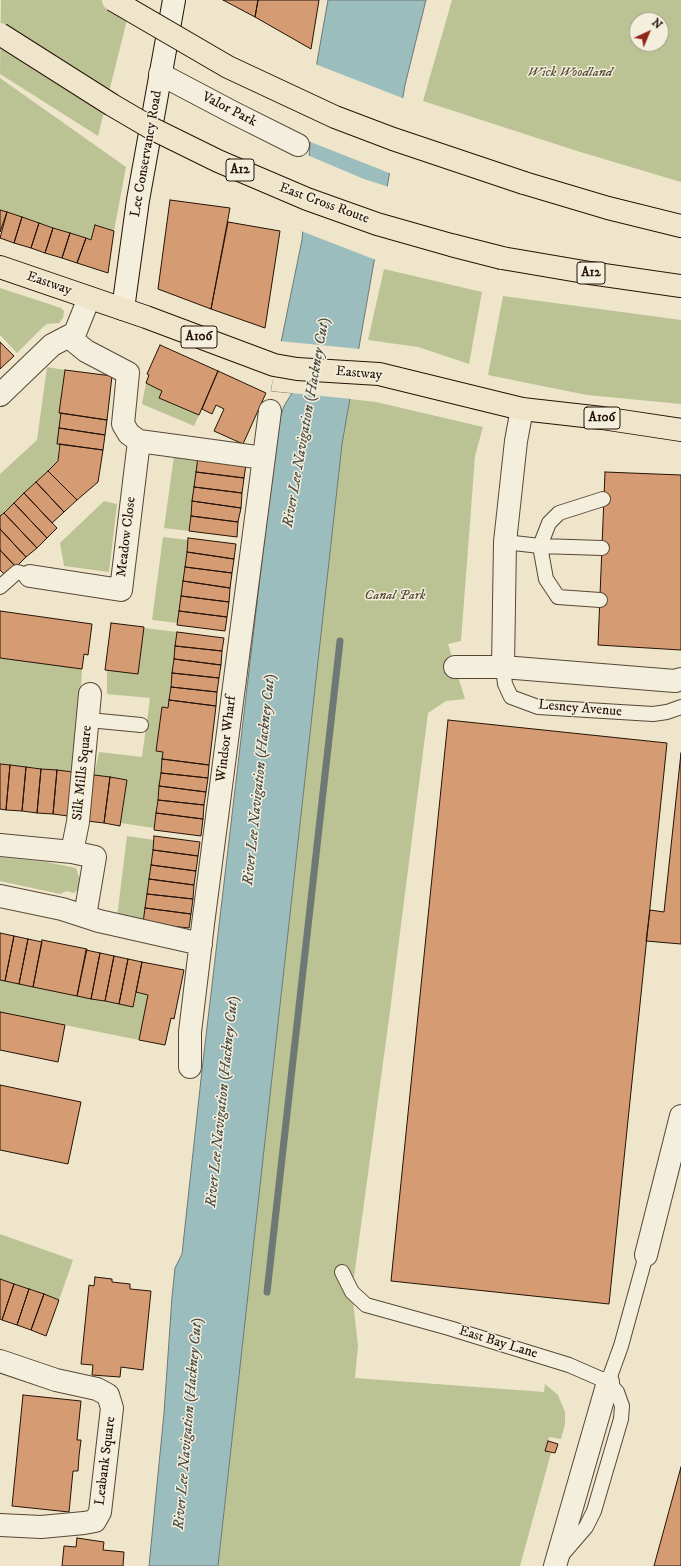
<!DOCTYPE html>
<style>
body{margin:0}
#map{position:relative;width:681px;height:1566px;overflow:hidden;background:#eee5ca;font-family:"IM FELL DW Pica",serif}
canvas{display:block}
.north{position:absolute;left:629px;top:12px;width:40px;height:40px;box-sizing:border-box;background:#f4eedd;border:1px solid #a29687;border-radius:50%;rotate:44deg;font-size:11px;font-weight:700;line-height:16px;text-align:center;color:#261206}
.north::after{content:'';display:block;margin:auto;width:14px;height:18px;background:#8f2418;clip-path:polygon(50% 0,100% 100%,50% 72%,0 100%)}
</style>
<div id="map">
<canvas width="681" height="1566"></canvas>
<div class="north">N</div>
</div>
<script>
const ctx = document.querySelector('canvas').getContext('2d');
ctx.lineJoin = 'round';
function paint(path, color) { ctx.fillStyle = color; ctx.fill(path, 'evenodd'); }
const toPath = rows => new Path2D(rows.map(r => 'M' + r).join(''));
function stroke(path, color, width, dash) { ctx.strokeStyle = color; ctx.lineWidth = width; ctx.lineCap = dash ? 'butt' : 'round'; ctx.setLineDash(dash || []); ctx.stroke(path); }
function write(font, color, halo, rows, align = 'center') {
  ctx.font = font + ' "IM FELL DW Pica",serif'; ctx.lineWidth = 3; ctx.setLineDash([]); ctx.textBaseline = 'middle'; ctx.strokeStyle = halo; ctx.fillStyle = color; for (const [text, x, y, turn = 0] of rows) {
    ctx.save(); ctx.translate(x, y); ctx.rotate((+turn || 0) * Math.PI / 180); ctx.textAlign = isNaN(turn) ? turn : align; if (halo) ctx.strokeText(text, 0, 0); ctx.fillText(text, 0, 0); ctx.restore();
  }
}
paint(toPath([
 [1,0,132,0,98,136,0,74],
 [452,0,681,0,681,182,577,151,423,101],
 [637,20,661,20,661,44,637,44],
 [0,78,126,167,114,231,95,225,91,240,0,210],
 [384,269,482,292,469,364,418,347,368,340],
 [0,288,61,308,64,311,63,318,59,323,47,324,43,327,17,353,0,335],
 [503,296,681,320,681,404,587,395,488,375],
 [47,367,65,370,59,413,61,413,58,461,0,516,0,474,37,440],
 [146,383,162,391,159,398,199,415,194,426,142,404],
 [350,399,376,402,483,427,475,456,461,641,448,644,465,699,446,701,428,713,390,1011,352,1292,358,1346,355,1378,544,1392,545,1384,558,1395,565,1412,565,1424,561,1439,549,1437,545,1451,551,1453,520,1566,218,1566,342,444],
 [174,456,198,459,189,531,164,528],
 [104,501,117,504,109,572,64,566,60,543],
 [163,537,188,540,178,623,152,620],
 [144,628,177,632,168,708,162,707,156,751,163,752,154,828,121,823,127,780,94,775,99,752,142,757,150,698,107,694,107,670,138,674],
 [0,658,82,669,79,725,73,772,0,764],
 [127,836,154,840,144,920,117,917],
 [0,857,46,862,76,868,80,880,79,888,74,893,67,891,60,894,0,881],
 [0,980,133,1007,136,992,148,995,139,1040,0,1012],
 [0,1234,73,1260,59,1300,0,1279]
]), '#bbc395');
const water = toPath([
 [328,0,426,0,405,85,342,444,218,1566,149,1566,164,1413,172,1297,175,1268,182,1254,202,1070,269,501,278,424,284,406,292,393,271,391,302,240,317,62,328,0]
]);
paint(water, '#9cbdbe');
stroke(water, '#6d7974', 1);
paint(toPath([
 [315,64,405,99,392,174,308,141],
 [307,155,364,179,389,187,376,260,301,231],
 [279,341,360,349,352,399,271,391]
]), '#eee5ca');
stroke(toPath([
 [267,1292,340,641]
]), '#6d7974', 7);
const building = toPath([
 [223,0,258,0,255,17,223,0],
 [258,0,319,0,311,49,255,17,258,0],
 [170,200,230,208,211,309,158,289,170,200],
 [0,210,7,212,0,232,0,210],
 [7,212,22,217,14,243,0,238,7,212],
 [22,217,39,223,31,248,14,243,22,217],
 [228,222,280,231,265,328,211,309,228,222],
 [39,223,53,228,45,253,31,248,39,223],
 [95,225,114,231,108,273,77,263,86,238,91,240,95,225],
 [53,228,70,233,62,258,45,253,53,228],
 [70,233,86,238,77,263,62,258,70,233],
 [0,342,14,356,0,369,0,342],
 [160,345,218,371,199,415,159,398,162,391,146,383,149,375,147,374,160,345],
 [65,370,112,376,107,420,59,413,65,370],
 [218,371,266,393,243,444,214,431,224,409,216,405,212,414,202,409,218,371],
 [61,413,107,420,105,435,59,428,61,413],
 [59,428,105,435,103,450,57,444,59,428],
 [60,444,103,450,98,482,77,500,48,471,58,461,60,444],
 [198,457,246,464,244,478,196,472,198,457],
 [48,471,77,500,64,512,36,482,48,471],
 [196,472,244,478,242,493,194,487,196,472],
 [605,472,681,475,681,650,598,645,605,472],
 [36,482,64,512,52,523,24,493,36,482],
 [194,487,242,493,241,508,192,501,194,487],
 [24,493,57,528,47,538,14,503,24,493],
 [192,501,241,508,238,522,191,516,192,501],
 [14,503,47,538,37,548,4,513,14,503],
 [4,513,37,548,26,557,0,529,0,516,4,513],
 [191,516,238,522,237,537,189,531,191,516],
 [0,529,26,557,16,567,0,550,0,529],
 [188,538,236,544,234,559,187,552,188,538],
 [0,550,16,567,6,576,0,570,0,550],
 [187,552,234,559,232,573,185,567,187,552],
 [185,567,232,573,230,588,183,581,185,567],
 [183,581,230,588,229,602,181,596,183,581],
 [181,596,229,602,227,617,179,611,181,596],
 [0,611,92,624,88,655,84,654,82,669,0,658,0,611],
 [179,611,227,617,225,631,177,625,179,611],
 [111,623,144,627,138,674,105,670,111,623],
 [177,632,224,638,222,651,175,646,177,632],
 [175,646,222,651,221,665,174,659,175,646],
 [174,659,221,665,219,678,172,673,174,659],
 [172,673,219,678,217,692,171,687,172,673],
 [171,687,217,692,216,706,169,700,171,687],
 [169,700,216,706,209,765,162,759,163,752,156,751,162,707,168,708,169,700],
 [448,720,667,743,609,1304,391,1281,448,720],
 [681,753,681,944,646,941,650,910,664,912,681,753],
 [162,759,209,765,208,778,161,773,162,759],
 [0,764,10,765,6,810,0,809,0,764],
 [10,765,26,767,22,811,6,810,10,765],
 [26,767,41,769,37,813,22,811,26,767],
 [41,769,57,770,53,814,37,813,41,769],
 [57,770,73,772,68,816,53,814,57,770],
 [161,773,208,778,206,792,159,786,161,773],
 [94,775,110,777,104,823,87,821,94,775],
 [110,777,127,780,120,826,104,823,110,777],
 [159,786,206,792,204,805,158,800,159,786],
 [158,800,204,805,203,819,156,813,158,800],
 [156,813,203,819,201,836,154,830,156,813],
 [154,836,200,842,198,856,153,850,154,836],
 [153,850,198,856,196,871,151,865,153,850],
 [151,865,196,871,194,885,149,879,151,865],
 [149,879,194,885,193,899,147,894,149,879],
 [147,894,193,899,191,914,145,908,147,894],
 [145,908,191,914,189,928,143,923,145,908],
 [0,933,14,936,5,981,0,980,0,933],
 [14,936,28,939,19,984,5,981,14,936],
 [28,939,42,942,33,987,19,984,28,939],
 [42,940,87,949,77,996,33,987,42,940],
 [86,950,100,953,91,999,77,996,86,950],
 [100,953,114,956,105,1001,91,999,100,953],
 [114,956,128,959,119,1004,105,1001,114,956],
 [128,959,142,962,133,1007,119,1004,128,959],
 [142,962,184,970,174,1019,171,1018,165,1045,139,1040,148,995,136,992,142,962],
 [0,1012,65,1025,58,1062,0,1050,0,1012],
 [0,1085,81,1102,68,1164,0,1150,0,1085],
 [95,1277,112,1279,112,1282,130,1284,130,1289,151,1291,143,1370,121,1367,120,1377,92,1375,93,1365,81,1364,89,1285,94,1286,95,1277],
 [0,1279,14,1284,2,1320,0,1319,0,1279],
 [14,1284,29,1289,17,1325,2,1320,14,1284],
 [29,1289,44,1294,31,1330,17,1325,29,1289],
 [44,1294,59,1300,46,1336,31,1330,44,1294],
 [23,1395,81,1401,77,1440,81,1440,79,1456,78,1471,73,1471,69,1512,12,1506,23,1395],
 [548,1441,558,1444,555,1453,545,1451,548,1441],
 [681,1467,681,1566,654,1566,681,1467],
 [77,1538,104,1542,103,1550,124,1552,123,1566,62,1566,64,1546,76,1547,77,1538]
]);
paint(building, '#d59c73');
stroke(building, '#261206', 1);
const lane = toPath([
 [505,542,540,546,602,548],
 [0,587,17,572,30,576],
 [600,600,558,597,546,579,540,546,549,523,559,513,603,499],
 [503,667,505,684,511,697,538,707,653,714,667,712,681,707],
 [89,720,141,725],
 [342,1272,352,1292,366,1305,449,1328,569,1365,608,1382,617,1392,622,1406,621,1419,594,1511,586,1527,561,1556],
 [608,1382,621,1346,646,1255]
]);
const street = toPath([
 [160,74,234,113,298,145],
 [0,395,52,345,75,333,89,298],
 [139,441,264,458],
 [30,576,121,590,139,441,129,434,123,424,128,373,86,351,69,337],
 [455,667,503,667,675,681,681,679],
 [503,667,505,542,516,441,522,409],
 [0,845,72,852,95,857,85,916],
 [72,852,78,822,90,694],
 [0,896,62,909,99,921,201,944],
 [190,1067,190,1032,203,924,270,411],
 [646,1255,681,1116],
 [0,1361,56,1380,97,1389,108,1395,112,1408,100,1512,95,1521,84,1523,41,1527,0,1525],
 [555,1566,608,1382]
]);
const secondary = toPath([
 [123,309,138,200,174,0]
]);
const primary = toPath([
 [0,267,146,317,274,365,297,369,379,374,522,409,602,418,681,430]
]);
const highway = toPath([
 [524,183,608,208,681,226],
 [502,258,590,273,681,286]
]);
stroke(lane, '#584737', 16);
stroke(street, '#584737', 24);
stroke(secondary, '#261206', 24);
stroke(primary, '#261206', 24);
stroke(highway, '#261206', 24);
stroke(lane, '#f4eedd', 14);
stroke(street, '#f4eedd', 22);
stroke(secondary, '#f4eedd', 22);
stroke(primary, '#eee5ca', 22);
stroke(highway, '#eee5ca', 22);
const highwayBridge = toPath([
 [113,0,228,67,335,117,393,139,524,183],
 [0,34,112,105,153,129,218,161,307,199,377,224,451,245,502,258]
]);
stroke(highwayBridge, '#261206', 24, []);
stroke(highwayBridge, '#eee5ca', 22);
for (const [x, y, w] of [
 [240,170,28],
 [591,273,28],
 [199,337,36],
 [602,418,36]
]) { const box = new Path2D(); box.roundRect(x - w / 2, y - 11, w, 22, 3); ctx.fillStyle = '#f4eedd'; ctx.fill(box); stroke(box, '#261206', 1); }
write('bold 13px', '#261206', null, [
 ["A12",240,170],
 ["A12",591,273],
 ["A106",199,337],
 ["A106",602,418]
]);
write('italic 14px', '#5a5038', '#f4eedd', [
 ["Wick Woodland",570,73],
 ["Canal Park",395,596]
]);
write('14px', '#261206', '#f4eedd', [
 ["Valor Park",229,110,27],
 ["Lee Conservancy Road",147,154,-80],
 ["East Cross Route",324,204,20],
 ["Eastway",49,284,19],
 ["Eastway",359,374,5],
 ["Meadow Close",127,537,-83],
 ["Lesney Avenue",580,709,5],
 ["Windsor Wharf",227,739,-83],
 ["Silk Mills Square",83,773,-84],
 ["East Bay Lane",498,1343,17],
 ["Leabank Square",106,1461,-83]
]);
write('italic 15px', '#4f4e46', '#f4eedd', [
 ["River Lee Navigation (Hackney Cut)",307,423,-80],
 ["River Lee Navigation (Hackney Cut)",260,780,-84],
 ["River Lee Navigation (Hackney Cut)",223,1102,-84],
 ["River Lee Navigation (Hackney Cut)",189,1424,-85]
]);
</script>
